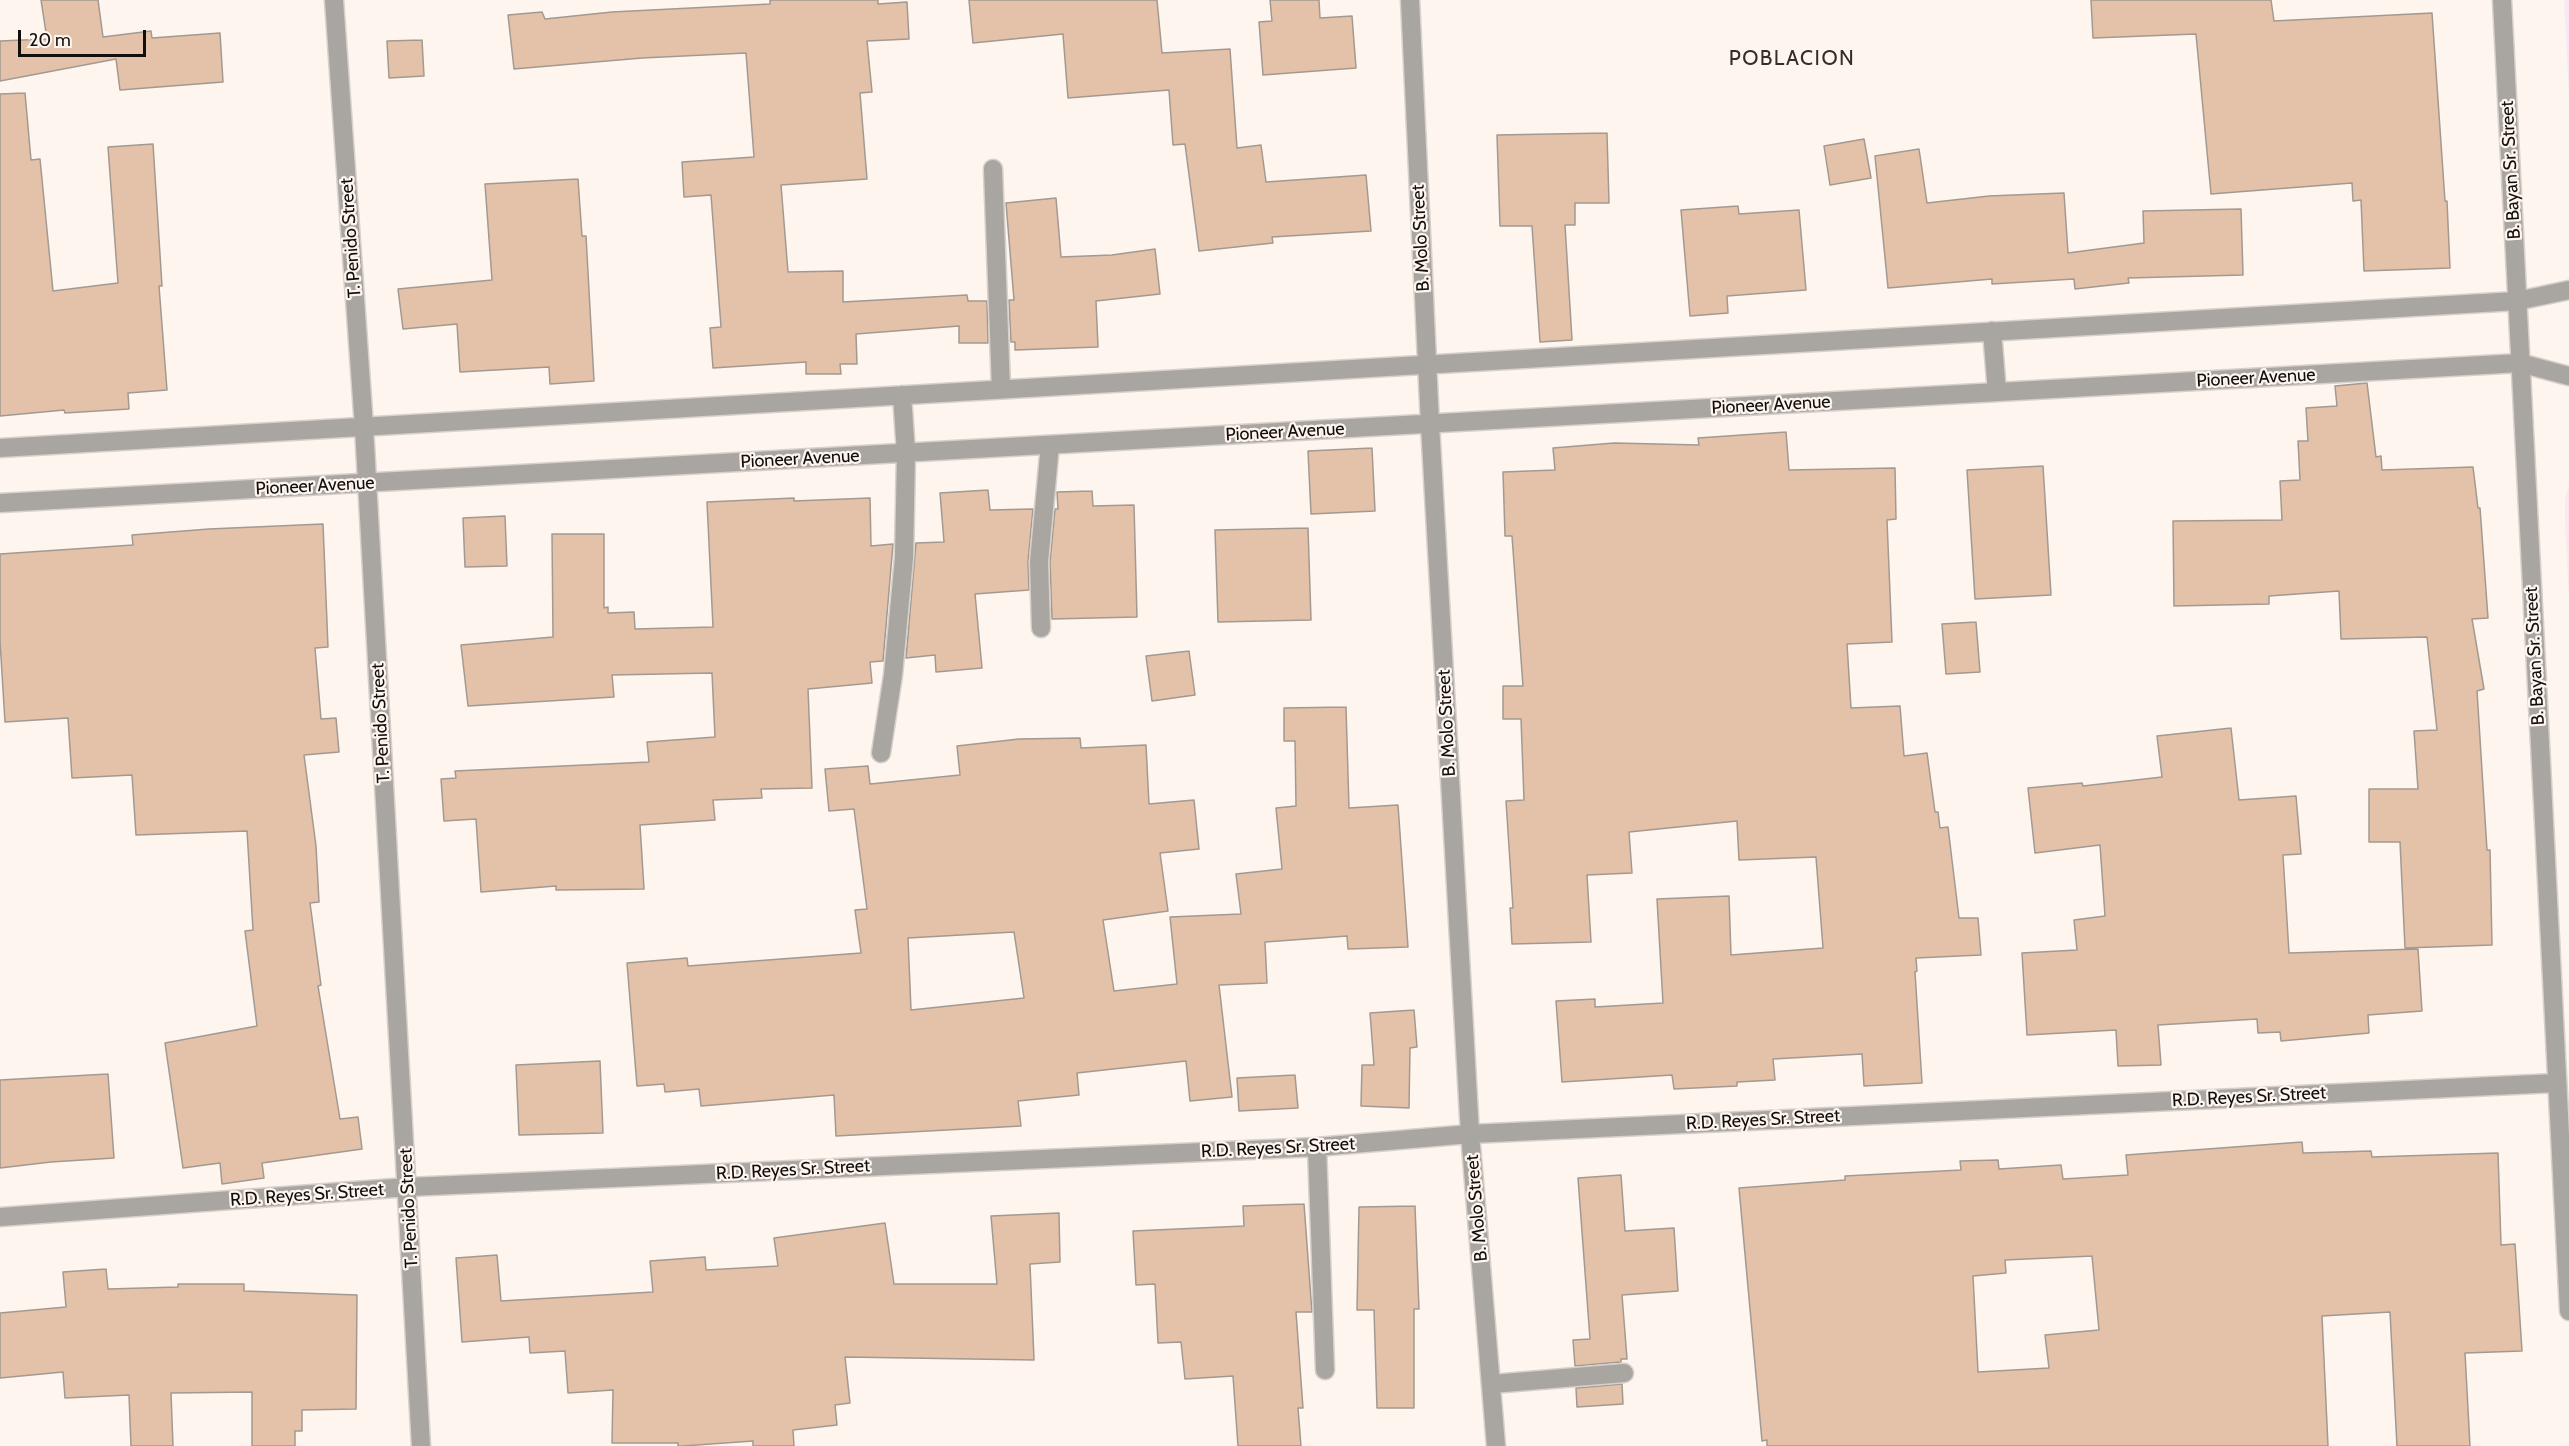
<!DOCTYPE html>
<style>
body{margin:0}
#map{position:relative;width:2569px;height:1446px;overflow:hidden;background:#fef5ef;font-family:Cabin,sans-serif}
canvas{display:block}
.scale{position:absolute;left:18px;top:30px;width:128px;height:27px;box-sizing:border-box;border:3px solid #120e0b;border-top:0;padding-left:8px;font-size:18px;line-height:21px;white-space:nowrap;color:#120e0b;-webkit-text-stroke:4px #fef5ef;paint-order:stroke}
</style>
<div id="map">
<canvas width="2569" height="1446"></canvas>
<div class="scale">20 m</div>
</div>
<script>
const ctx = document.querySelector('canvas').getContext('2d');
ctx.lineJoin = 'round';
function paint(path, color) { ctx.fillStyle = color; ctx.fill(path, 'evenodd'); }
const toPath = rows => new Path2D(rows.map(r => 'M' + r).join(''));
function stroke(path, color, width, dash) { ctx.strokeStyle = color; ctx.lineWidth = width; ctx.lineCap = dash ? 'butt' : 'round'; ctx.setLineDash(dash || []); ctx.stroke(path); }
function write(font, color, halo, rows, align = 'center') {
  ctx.font = font + ' Cabin,sans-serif'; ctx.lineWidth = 4.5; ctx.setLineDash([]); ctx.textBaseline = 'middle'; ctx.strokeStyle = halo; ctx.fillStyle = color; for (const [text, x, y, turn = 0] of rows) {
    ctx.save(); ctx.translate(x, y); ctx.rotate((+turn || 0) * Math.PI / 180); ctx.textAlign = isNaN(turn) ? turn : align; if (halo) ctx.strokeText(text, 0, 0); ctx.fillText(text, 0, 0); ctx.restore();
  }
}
paint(toPath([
 [2564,0,2569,0,2569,96]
]), '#f9e7f8');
paint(toPath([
 [2569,487,2569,599,2565,523,2565,498]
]), '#ffe6ef');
const building = toPath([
 [41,0,98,0,103,37,151,31,152,38,220,33,223,82,120,90,116,59,0,81,0,41,47,39,41,0],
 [770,0,878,0,878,4,907,2,909,39,867,41,872,92,860,93,867,179,781,185,788,272,843,271,843,302,967,295,968,301,987,301,988,343,959,343,959,326,856,334,857,364,840,364,841,374,806,374,806,362,713,368,710,328,721,327,711,195,684,197,682,162,754,157,746,53,642,58,514,69,508,15,542,12,545,19,612,12,770,4,770,0],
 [969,0,1157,0,1162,53,1230,49,1237,148,1261,145,1266,182,1366,175,1371,231,1272,237,1273,243,1199,251,1185,144,1173,145,1169,90,1068,98,1063,34,973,43,969,0],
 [1270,0,1319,0,1320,18,1352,16,1356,68,1263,75,1259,22,1272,21,1270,0],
 [2091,0,2271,0,2274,21,2432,13,2445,201,2447,201,2450,268,2364,271,2361,200,2353,201,2352,183,2211,194,2196,34,2093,38,2091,0],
 [422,40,424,76,389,78,387,41,422,40],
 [25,93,31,160,40,159,53,291,118,283,108,147,153,144,162,286,159,286,167,390,128,393,129,409,65,413,64,410,0,416,0,94,25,93],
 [1607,133,1609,203,1575,203,1575,225,1565,225,1572,340,1540,342,1532,226,1500,226,1497,135,1607,133],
 [1864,139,1871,178,1830,185,1824,146,1864,139],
 [1919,149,1927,203,1989,196,2064,193,2068,253,2144,243,2143,211,2241,209,2243,275,2128,278,2129,283,2075,289,2074,279,1992,284,1992,279,1888,288,1875,156,1919,149],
 [578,179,582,236,586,236,594,381,550,384,549,367,460,372,457,324,403,329,398,289,492,280,485,184,578,179],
 [1056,198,1061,257,1112,255,1155,249,1160,294,1096,301,1098,347,1015,350,1015,342,1011,342,1009,300,1014,300,1006,203,1056,198],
 [1738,206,1739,214,1799,210,1806,290,1727,296,1728,313,1690,316,1681,210,1738,206],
 [2367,383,2376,457,2381,456,2382,470,2473,467,2478,508,2480,508,2488,618,2472,619,2484,689,2477,691,2487,850,2490,850,2492,945,2405,948,2400,842,2369,842,2369,789,2418,789,2414,731,2437,730,2427,637,2341,639,2339,591,2269,596,2269,604,2174,606,2173,521,2282,520,2280,481,2300,480,2298,441,2308,441,2306,408,2337,406,2335,386,2367,383],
 [1786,432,1789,470,1895,468,1896,519,1887,520,1892,642,1847,644,1851,708,1900,706,1904,756,1927,753,1935,812,1938,812,1940,828,1948,827,1959,918,1978,918,1981,955,1916,958,1917,971,1915,972,1922,1083,1864,1086,1862,1054,1773,1059,1775,1080,1737,1082,1737,1086,1674,1089,1672,1075,1562,1082,1556,1001,1595,999,1595,1007,1663,1003,1657,899,1729,896,1731,955,1823,948,1816,857,1739,860,1737,821,1629,832,1632,873,1587,875,1591,942,1512,944,1510,908,1513,908,1506,801,1524,800,1521,719,1503,719,1503,686,1523,686,1512,536,1505,536,1503,472,1555,470,1553,448,1614,443,1699,445,1698,438,1786,432],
 [1372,448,1375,511,1311,514,1308,451,1372,448],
 [2043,466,2051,595,1975,599,1967,470,2043,466],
 [988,490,990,510,1033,509,1028,561,1029,590,975,594,982,668,936,672,935,655,906,658,916,543,944,542,940,493,988,490],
 [1092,491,1093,506,1134,505,1137,617,1052,619,1050,562,1055,509,1058,509,1057,492,1092,491],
 [794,498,794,501,870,498,871,546,893,544,883,661,870,662,872,683,808,689,812,788,761,789,762,798,713,800,715,820,640,825,644,889,556,890,556,886,481,892,476,819,444,821,441,779,456,778,455,771,649,762,647,742,715,737,712,673,612,675,614,697,468,706,461,645,553,637,552,534,604,534,604,608,608,607,608,613,634,612,635,629,713,627,707,502,794,498],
 [505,516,507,566,465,567,463,518,505,516],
 [323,524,328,647,315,648,321,719,336,718,339,752,304,755,316,846,319,902,310,903,321,985,318,986,340,1119,358,1117,362,1149,262,1163,264,1178,222,1184,220,1163,183,1168,165,1043,257,1026,245,931,253,930,247,831,136,835,132,775,72,778,68,718,5,722,0,641,0,554,133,545,132,535,209,529,323,524],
 [1308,528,1311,620,1218,622,1215,530,1308,528],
 [1976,622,1980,672,1946,674,1942,624,1976,622],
 [1189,651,1195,695,1152,701,1146,656,1189,651],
 [1346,707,1349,808,1398,805,1408,947,1348,949,1347,936,1265,942,1267,983,1219,985,1232,1097,1190,1101,1186,1061,1077,1073,1079,1095,1018,1101,1021,1126,836,1136,834,1095,701,1106,699,1089,665,1092,664,1084,637,1086,627,963,687,958,688,966,861,953,855,910,867,909,854,809,829,811,825,769,868,766,870,784,960,775,957,746,1019,739,1080,738,1081,748,1146,745,1149,804,1194,800,1199,849,1160,853,1168,911,1103,920,1114,991,1177,984,1170,917,1241,914,1236,874,1282,869,1276,808,1296,806,1295,741,1284,741,1284,708,1346,707],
 [1014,932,1024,998,911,1010,908,938,1014,932],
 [2231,728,2239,800,2296,796,2301,854,2283,855,2289,953,2418,949,2422,1011,2368,1015,2369,1033,2281,1041,2280,1032,2258,1033,2257,1019,2158,1025,2161,1065,2118,1066,2116,1030,2027,1035,2022,953,2077,950,2074,920,2105,916,2100,845,2035,853,2028,788,2082,783,2083,786,2162,777,2157,736,2231,728],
 [1414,1010,1417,1047,1410,1048,1409,1108,1361,1106,1362,1065,1374,1065,1370,1013,1414,1010],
 [600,1061,603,1133,519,1135,516,1065,600,1061],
 [108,1074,114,1158,51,1162,0,1168,0,1080,108,1074],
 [1295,1075,1298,1108,1239,1111,1237,1078,1295,1075],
 [2302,1142,2303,1153,2371,1151,2372,1157,2498,1153,2501,1245,2515,1244,2522,1351,2465,1353,2470,1446,2397,1446,2390,1312,2322,1316,2328,1446,1767,1446,1767,1440,1762,1441,1739,1188,1845,1180,1845,1176,1961,1170,1960,1161,1998,1160,1999,1169,2061,1165,2063,1179,2128,1175,2126,1155,2302,1142],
 [2092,1256,2099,1330,2045,1335,2049,1368,1978,1372,1973,1276,2006,1273,2005,1260,2092,1256],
 [1621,1175,1625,1231,1674,1228,1678,1291,1622,1295,1627,1359,1621,1359,1621,1362,1575,1366,1573,1340,1590,1339,1578,1178,1621,1175],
 [1304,1204,1312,1312,1296,1312,1303,1408,1298,1408,1301,1446,1238,1446,1233,1376,1185,1379,1181,1342,1158,1343,1155,1284,1136,1285,1133,1231,1244,1226,1243,1206,1304,1204],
 [1415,1206,1419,1309,1414,1309,1414,1408,1377,1408,1374,1310,1357,1310,1359,1207,1415,1206],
 [1059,1213,1060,1262,1030,1264,1034,1360,845,1357,850,1403,835,1405,837,1425,793,1430,794,1446,753,1446,753,1441,683,1446,678,1446,678,1443,612,1443,613,1390,568,1393,565,1351,530,1353,529,1337,462,1342,456,1258,497,1255,501,1301,653,1292,650,1261,705,1257,706,1270,778,1266,774,1238,885,1223,894,1284,997,1284,991,1216,1059,1213],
 [106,1269,108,1289,178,1287,178,1284,244,1284,244,1291,357,1295,356,1409,302,1410,302,1431,295,1431,295,1446,252,1446,252,1392,171,1393,173,1446,131,1446,129,1395,65,1398,63,1372,0,1378,0,1313,66,1307,63,1272,106,1269],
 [1622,1384,1623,1404,1577,1407,1576,1388,1622,1384]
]);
paint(building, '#e3c2a9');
stroke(building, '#a39991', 1.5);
const minor = toPath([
 [334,0,364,427,421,1446],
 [1410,0,1430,424,1470,1134,1496,1446],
 [2502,0,2569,1311],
 [993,169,1001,389],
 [1992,331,1997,392],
 [0,448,2517,301,2569,290],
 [0,503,2520,363,2569,376],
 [1041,628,1039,562,1050,445],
 [881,753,893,675,904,558,906,453,902,395],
 [1317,1147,1325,1370],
 [0,1217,408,1187,1317,1147,1470,1134,2556,1083],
 [1492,1384,1624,1373]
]);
stroke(minor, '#d8d0cb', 21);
stroke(minor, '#a9a6a2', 18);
write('18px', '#120e0b', '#fef5ef', [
 ["B. Bayan Sr. Street",2511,170,-93],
 ["T. Penido Street",351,238,-94],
 ["B. Molo Street",1421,238,-93],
 ["Pioneer Avenue",2256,378,-3],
 ["Pioneer Avenue",1771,405,-3],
 ["Pioneer Avenue",1285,432,-3],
 ["Pioneer Avenue",800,459,-3],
 ["Pioneer Avenue",315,486,-3],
 ["B. Bayan Sr. Street",2535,656,-93],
 ["T. Penido Street",381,723,-93],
 ["B. Molo Street",1447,723,-93],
 ["R.D. Reyes Sr. Street",2249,1097,-3],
 ["R.D. Reyes Sr. Street",1763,1120,-3],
 ["R.D. Reyes Sr. Street",1278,1148,-3],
 ["R.D. Reyes Sr. Street",793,1170,-3],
 ["R.D. Reyes Sr. Street",307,1195,-4],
 ["T. Penido Street",409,1208,-93],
 ["B. Molo Street",1477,1208,-95]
]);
ctx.letterSpacing = '1.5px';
write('21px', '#352d27', '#fef5ef', [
 ["POBLACION",1792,59]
]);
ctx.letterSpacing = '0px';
</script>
